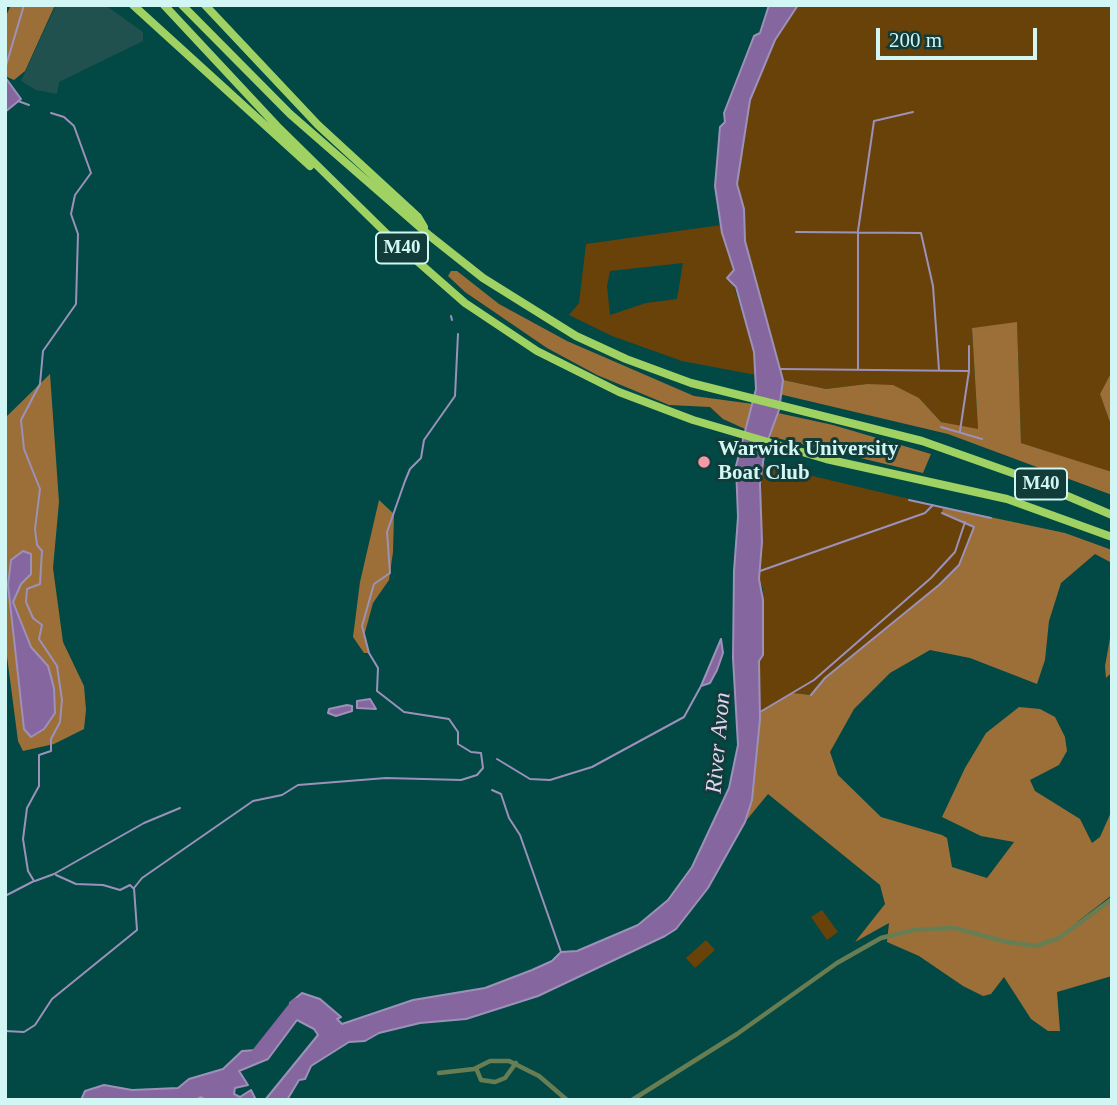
<!DOCTYPE html>
<style>
body{margin:0}
#map{position:relative;width:1117px;height:1105px;overflow:hidden;background:#024845;font-family:Georgia,serif}
canvas{display:block}
.frame{position:absolute;inset:0;border:7px solid #d1f6f3;pointer-events:none}
.scale{position:absolute;left:876px;top:28px;width:161px;height:32px;box-sizing:border-box;border:4px solid #d1f6f3;border-top:0;padding-left:9px;font-size:21px;line-height:24px;white-space:nowrap;color:#d1f6f3;-webkit-text-stroke:5px #113c39;paint-order:stroke}
</style>
<div id="map">
<canvas width="1117" height="1105"></canvas>
<div class="frame"></div>
<div class="scale">200 m</div>
</div>
<script>
const ctx = document.querySelector('canvas').getContext('2d');
ctx.lineJoin = 'round';
function paint(path, color) { ctx.fillStyle = color; ctx.fill(path, 'evenodd'); }
const toPath = rows => new Path2D(rows.map(r => 'M' + r).join(''));
function stroke(path, color, width, dash) { ctx.strokeStyle = color; ctx.lineWidth = width; ctx.lineCap = dash ? 'butt' : 'round'; ctx.setLineDash(dash || []); ctx.stroke(path); }
function write(font, color, halo, rows, align = 'center') {
  ctx.font = font + ' Georgia,serif'; ctx.lineWidth = 6; ctx.setLineDash([]); ctx.textBaseline = 'middle'; ctx.strokeStyle = halo; ctx.fillStyle = color; for (const [text, x, y, turn = 0] of rows) {
    ctx.save(); ctx.translate(x, y); ctx.rotate((+turn || 0) * Math.PI / 180); ctx.textAlign = isNaN(turn) ? turn : align; if (halo) ctx.strokeText(text, 0, 0); ctx.fillText(text, 0, 0); ctx.restore();
  }
}
paint(toPath([
 [56,5,105,5,143,32,143,41,59,82,57,94,36,90,21,81]
]), '#21514e');
paint(toPath([
 [798,5,1112,5,1112,371,1100,394,1112,428,1110,472,1021,443,1017,323,972,328,978,430,941,422,919,398,867,384,826,389,783,380,745,241,744,209,737,184,750,100,775,40],
 [721,225,734,271,732,280,754,352,756,375,682,361,612,336,569,315,579,303,586,244],
 [683,263,677,299,646,303,610,315,607,286,610,271],
 [762,464,943,507,942,513,974,527,959,565,939,585,825,678,811,695,793,693,760,712,759,661,763,655,763,589,759,579],
 [822,910,838,932,827,940,811,917],
 [706,940,715,950,695,968,686,958]
]), '#694209');
paint(toPath([
 [11,5,55,5,25,71,14,80,5,76,5,18],
 [451,271,457,271,499,304,567,341,694,396,753,404,745,429,723,419,710,407,669,405,597,375,547,348,465,292,448,276],
 [1017,322,1021,443,1112,472,1112,495,948,434,779,394,783,380,826,389,867,384,893,385,919,398,941,422,978,429,972,328],
 [1112,371,1112,428,1100,394],
 [50,374,59,502,53,568,63,642,84,686,86,710,84,729,54,744,23,751,18,741,5,641,5,418],
 [778,413,833,425,931,454,923,473,768,436],
 [379,500,394,514,393,552,389,580,373,603,364,636,369,653,364,653,353,637,360,582],
 [943,507,1065,533,1112,550,1112,563,1095,554,1061,583,1049,621,1045,660,1037,684,970,658,930,650,890,673,854,709,830,752,838,775,881,817,942,835,947,838,952,867,987,878,1014,842,981,836,942,817,965,768,986,733,1019,707,1040,709,1055,717,1065,737,1067,751,1059,765,1030,780,1035,791,1080,819,1092,843,1100,837,1112,810,1112,895,1077,922,1080,925,1112,901,1112,976,1057,992,1060,1031,1048,1031,1031,1019,1004,977,991,994,983,996,963,986,919,956,887,942,889,923,855,942,885,904,880,885,768,794,745,822,752,800,760,712,793,693,811,695,825,678,939,585,959,565,974,527,942,513],
 [1112,627,1112,672,1106,678,1105,666]
]), '#9c6f38');
const water = toPath([
 [769,5,798,5,775,40,750,100,737,184,744,209,745,241,783,380,779,410,765,448,760,484,762,542,759,579,763,600,763,655,759,661,760,719,752,800,745,822,708,888,676,929,665,936,538,996,466,1019,420,1023,379,1033,365,1041,349,1042,311,1066,305,1079,299,1080,287,1100,265,1100,318,1035,314,1029,297,1020,268,1059,239,1071,248,1085,235,1088,234,1094,240,1097,251,1090,256,1100,206,1100,201,1097,195,1100,81,1100,85,1091,104,1085,132,1090,178,1088,189,1079,223,1069,242,1051,257,1050,266,1043,278,1025,289,1016,290,1003,302,993,320,999,341,1017,337,1019,342,1024,413,1000,485,988,532,970,552,961,561,952,577,951,638,925,668,900,692,867,729,788,738,745,733,658,734,571,738,517,736,466,756,389,754,352,736,287,727,278,734,270,722,233,715,186,718,151,720,127,725,122,724,113,754,36,760,33,769,5],
 [5,77,21,99,5,112,5,77],
 [23,551,31,554,31,574,21,584,13,602,31,647,48,666,54,688,55,713,44,729,31,737,24,729,8,585,11,560,23,551],
 [721,639,723,653,717,670,710,683,701,686,721,639],
 [370,699,376,709,357,708,357,701,370,699],
 [347,705,352,706,352,711,336,716,328,713,329,709,347,705]
]);
paint(water, '#86669e');
stroke(water, '#9c91b8', 2);
stroke(toPath([
 [5,69,24,5],
 [18,101,29,105],
 [796,232,921,233,933,286,939,370],
 [451,316,452,320],
 [781,369,969,371],
 [858,369,858,231,874,121,913,112],
 [941,427,982,439],
 [960,431,969,371,969,346],
 [909,500,991,518],
 [760,571,925,513,933,505],
 [811,695,825,678,939,585,959,565,974,527,942,513],
 [760,712,814,680,931,578,955,552,965,522],
 [497,759,530,779,550,780,592,767,684,717,701,686],
 [492,790,501,794,509,818,520,835,561,952],
 [56,875,76,884,103,885,120,890,130,885,133,888],
 [35,881,54,874,144,823,180,808],
 [5,896,34,881,28,871,23,839,27,808,39,786,39,755,51,751,51,739,60,722,62,700,57,666,39,639,42,625,33,618,26,602,27,589,40,584,42,551,37,545,35,529,40,489,24,449,21,420,40,384,43,351,76,304,78,234,71,214,75,195,91,173,74,126,64,117,51,113],
 [5,1031,24,1032,35,1025,52,999,137,930,134,888,142,878,253,801,282,795,298,785,386,778,461,780,477,775,483,768,481,753,471,752,458,744,458,732,449,719,404,712,377,691,378,668,369,653,362,626,374,584,390,573,387,532,405,481,410,469,421,458,424,440,455,396,458,334]
]), '#9c91b8', 2);
stroke(toPath([
 [254,1056,296,1003]
]), '#86669e', 10);
stroke(toPath([
 [476,1068,481,1080,495,1082,505,1078,516,1063],
 [439,1073,474,1069,490,1061,509,1061,539,1076,567,1100],
 [632,1100,737,1034,837,963,881,938,914,930,954,928,1007,942,1036,946,1059,938,1112,899]
]), '#687e52', 4.5);
stroke(toPath([
 [133,5,310,166],
 [164,5,277,126,392,239,465,303,537,351,619,392,693,420,826,459,1007,499,1112,537],
 [182,5,290,114,430,236,483,278,576,336,626,359,691,383,922,441,1018,475,1112,515],
 [205,5,318,125,418,217,424,227]
]), '#9fd263', 8);
for (const [x, y, r, color] of [
 [704,462,7,"#f39aa8"]
]) { const dot = new Path2D(); dot.arc(x, y, r, 0, 2 * Math.PI); ctx.fillStyle = color; ctx.fill(dot); stroke(dot, '#113c39', 2.5); }
for (const [x, y, w] of [
 [402,248,52],
 [1041,484,52]
]) { const box = new Path2D(); box.roundRect(x - w / 2, y - 15.5, w, 31, 5); ctx.fillStyle = '#113c39'; ctx.fill(box); stroke(box, '#d1f6f3', 2); }
write('bold 19px', '#d1f6f3', null, [
 ["M40",402,248],
 ["M40",1041,484]
]);
write('bold 21px', '#d1f6f3', '#113c39', [
 ["Warwick University",718,450],
 ["Boat Club",718,474]
], 'left');
write('italic 23px', '#e6d4f5', '#113c39', [
 ["River Avon",719,743,-85]
]);
</script>
